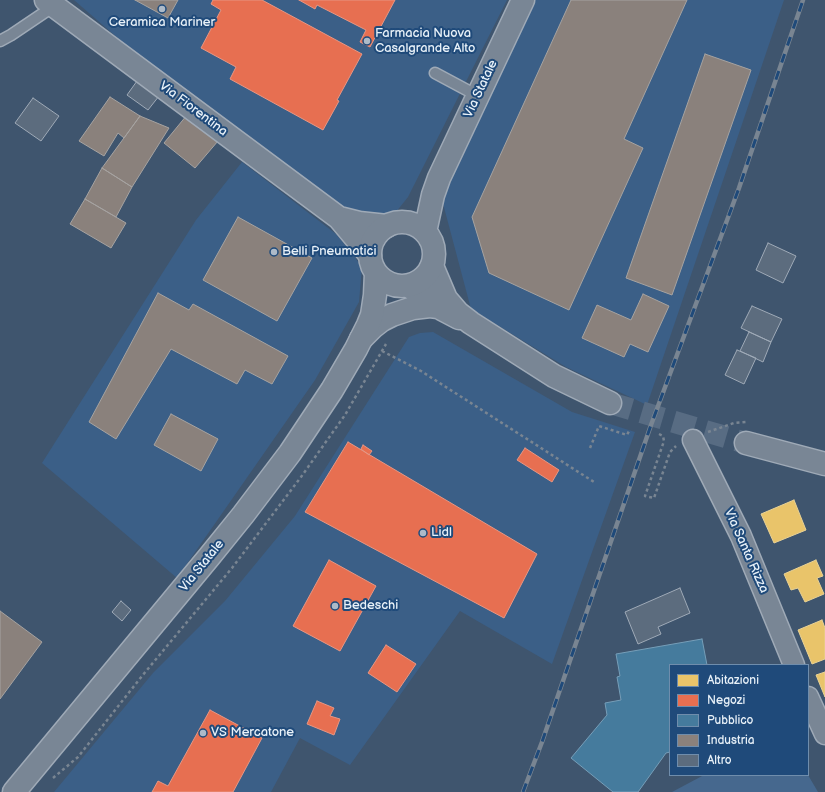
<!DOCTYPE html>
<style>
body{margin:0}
#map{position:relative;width:825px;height:792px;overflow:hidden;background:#3f556e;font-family:"Balsamiq Sans",sans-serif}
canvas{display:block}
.legend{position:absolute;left:669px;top:664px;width:140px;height:112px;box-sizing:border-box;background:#1f4a7a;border:1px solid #6f8dac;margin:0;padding:5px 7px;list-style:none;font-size:12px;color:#e8f1f8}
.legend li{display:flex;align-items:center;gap:8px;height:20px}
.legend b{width:20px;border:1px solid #6f8dac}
</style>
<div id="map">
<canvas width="825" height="792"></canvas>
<ul class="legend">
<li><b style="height:11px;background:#e9c46a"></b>Abitazioni</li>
<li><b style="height:11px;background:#e76f51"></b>Negozi</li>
<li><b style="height:11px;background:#457b9d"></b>Pubblico</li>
<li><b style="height:11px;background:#8a817c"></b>Industria</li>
<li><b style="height:11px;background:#5c6c7e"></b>Altro</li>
</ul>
</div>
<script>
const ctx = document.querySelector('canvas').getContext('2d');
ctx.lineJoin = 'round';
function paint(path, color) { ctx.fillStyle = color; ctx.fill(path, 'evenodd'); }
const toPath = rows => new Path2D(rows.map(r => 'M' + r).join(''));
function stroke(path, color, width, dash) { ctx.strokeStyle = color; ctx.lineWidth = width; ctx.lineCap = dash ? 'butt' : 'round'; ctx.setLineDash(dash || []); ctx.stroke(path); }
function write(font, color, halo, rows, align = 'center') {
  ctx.font = font + ' "Balsamiq Sans",sans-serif'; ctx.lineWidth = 4; ctx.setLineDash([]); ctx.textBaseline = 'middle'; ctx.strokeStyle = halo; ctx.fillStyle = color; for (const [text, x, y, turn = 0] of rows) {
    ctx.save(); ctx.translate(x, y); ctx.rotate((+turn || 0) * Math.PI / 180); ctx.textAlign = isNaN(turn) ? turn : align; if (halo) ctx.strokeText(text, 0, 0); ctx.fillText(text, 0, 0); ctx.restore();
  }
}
paint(toPath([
 [74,0,507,0,408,197,396,212,372,221,339,214,151,67],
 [534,0,784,0,647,405,566,367,471,309,441,196],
 [242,162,336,234,354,256,362,267,359,302,315,380,177,578,42,463,196,220],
 [433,332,572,412,635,432,552,664,460,611,350,765,300,738,271,792,54,792,153,673,225,601,295,516,409,337,420,333]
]), '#3b5f87');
paint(toPath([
 [704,775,808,775,818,792,672,792]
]), '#46688e');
const homes = toPath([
 [794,500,806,530,774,543,761,514,794,500],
 [816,560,823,576,817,578,824,594,805,602,798,588,791,590,784,574,816,560],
 [822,620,825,628,825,659,812,664,798,630,822,620],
 [825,672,825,697,816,675,825,672]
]);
paint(homes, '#e9c46a');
stroke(homes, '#e9d295', 1);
const shops = toPath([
 [213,0,262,0,362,54,337,100,339,101,323,130,230,79,236,67,201,48,221,10,211,4,213,0],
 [299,0,395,0,370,47,360,42,366,30,317,5,315,9,299,0],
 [348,442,537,554,504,618,305,512,348,442],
 [363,445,372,451,369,455,361,449,363,445],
 [525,448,559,470,552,482,517,460,525,448],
 [329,560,376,586,340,651,293,626,329,560],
 [386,645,416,664,397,692,368,673,386,645],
 [317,701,334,708,330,716,340,719,334,735,307,724,317,701],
 [210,710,262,738,233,792,152,792,158,781,168,786,210,710]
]);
paint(shops, '#e76f51');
stroke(shops, '#e79683', 1);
const public = toPath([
 [702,639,707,665,670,665,670,752,666,753,638,792,613,792,571,758,607,715,605,703,621,700,617,677,620,676,616,654,702,639]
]);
paint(public, '#457b9d');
stroke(public, '#769eb8', 1);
const industry = toPath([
 [135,0,178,0,168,18,135,0],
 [571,0,687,0,624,139,643,148,569,310,489,273,472,217,571,0],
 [705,54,751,70,672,295,626,278,705,54],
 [110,97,140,116,124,138,118,133,104,156,79,141,110,97],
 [187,115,218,141,195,168,164,143,187,115],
 [140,116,169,128,132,187,102,168,140,116],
 [102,168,132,187,116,217,85,199,102,168],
 [85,199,126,223,111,248,70,224,85,199],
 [238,217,312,258,277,321,203,280,238,217],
 [158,293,189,310,193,304,288,356,272,384,245,370,237,384,171,349,116,439,89,422,158,293],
 [643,294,669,306,648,352,630,344,624,357,582,338,597,305,631,320,643,294],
 [171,414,218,439,201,471,154,445,171,414],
 [0,611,42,642,0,699,0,611]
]);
paint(industry, '#8a817c');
stroke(industry, '#a6a3a1', 1);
const building = toPath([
 [137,81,159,96,148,110,127,95,137,81],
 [33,98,59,116,41,141,15,123,33,98],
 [768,243,796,256,783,283,756,270,768,243],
 [752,306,782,319,771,342,741,328,752,306],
 [749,332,771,342,763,362,740,351,749,332],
 [737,350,756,358,744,384,725,375,737,350],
 [680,588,690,613,658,627,661,634,638,644,625,612,680,588],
 [121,601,131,610,122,621,112,612,121,601]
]);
paint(building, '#5c6c7e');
stroke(building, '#9faab7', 1);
stroke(toPath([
 [610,403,746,443]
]), '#586c83', 22, [22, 11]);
const service = toPath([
 [0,41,11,35,54,6],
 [435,73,478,96]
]);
const minor = toPath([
 [693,440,741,536,794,665],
 [808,697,825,734]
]);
const tertiary = toPath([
 [46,0,339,218,370,255],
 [339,218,359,223,387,226],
 [432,266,446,299,458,313,471,323,554,376,610,403],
 [409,286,438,307],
 [361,339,373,327,382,320,392,315,413,308,430,306,438,307,459,318],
 [746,443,825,464]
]);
const secondary = toPath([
 '370 254a32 32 0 1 1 64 0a32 32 0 1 1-64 0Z',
 [425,232,433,195,439,178,523,0],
 [14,792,209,557,243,515,290,453,332,390,356,349,368,325,372,315,375,295,376,273]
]);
stroke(service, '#9faab7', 13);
stroke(minor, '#9faab7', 23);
stroke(tertiary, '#9faab7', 25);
stroke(secondary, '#9faab7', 25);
stroke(toPath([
 [382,351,421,371,594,482],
 [708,432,734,423,747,422],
 [659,434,663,436,664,441,645,496,654,498,670,452,676,446],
 [590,448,599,426,627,435,629,431],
 [53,778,78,757,142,676,232,568,301,477,345,415,386,344]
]), '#798592', 2.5, [3, 3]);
stroke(service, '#798695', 10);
stroke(minor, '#798695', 20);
stroke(tertiary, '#798695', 22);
stroke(secondary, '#798695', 22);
const rail = toPath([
 [523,792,542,742,651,425,739,188,803,0]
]);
stroke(rail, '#798592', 4.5);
stroke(rail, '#1f4a7a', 3, [9]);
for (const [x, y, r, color] of [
 [162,9,4,"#adbac8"],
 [367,41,4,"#adbac8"],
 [274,252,4,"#adbac8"],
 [423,533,4,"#adbac8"],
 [335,606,4,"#adbac8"],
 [203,733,4,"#adbac8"]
]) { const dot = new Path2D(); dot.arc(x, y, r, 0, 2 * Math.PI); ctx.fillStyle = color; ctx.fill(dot); stroke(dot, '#1f4a7a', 1.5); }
write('13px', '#e8f1f8', '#1f4a7a', [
 ["Ceramica Mariner",162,23,"center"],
 ["Farmacia Nuova",375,34],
 ["Casalgrande Alto",375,49],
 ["Belli Pneumatici",282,252],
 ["Lidl",431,533],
 ["Bedeschi",343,606],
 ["VS Mercatone",211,733]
], 'left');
write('13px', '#e8f1f8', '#1f4a7a', [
 ["Via Statale",481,89,-65],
 ["Via Fiorentina",193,109,37],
 ["Via Santa Rizza",746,551,66],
 ["Via Statale",202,566,-51]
]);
</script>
